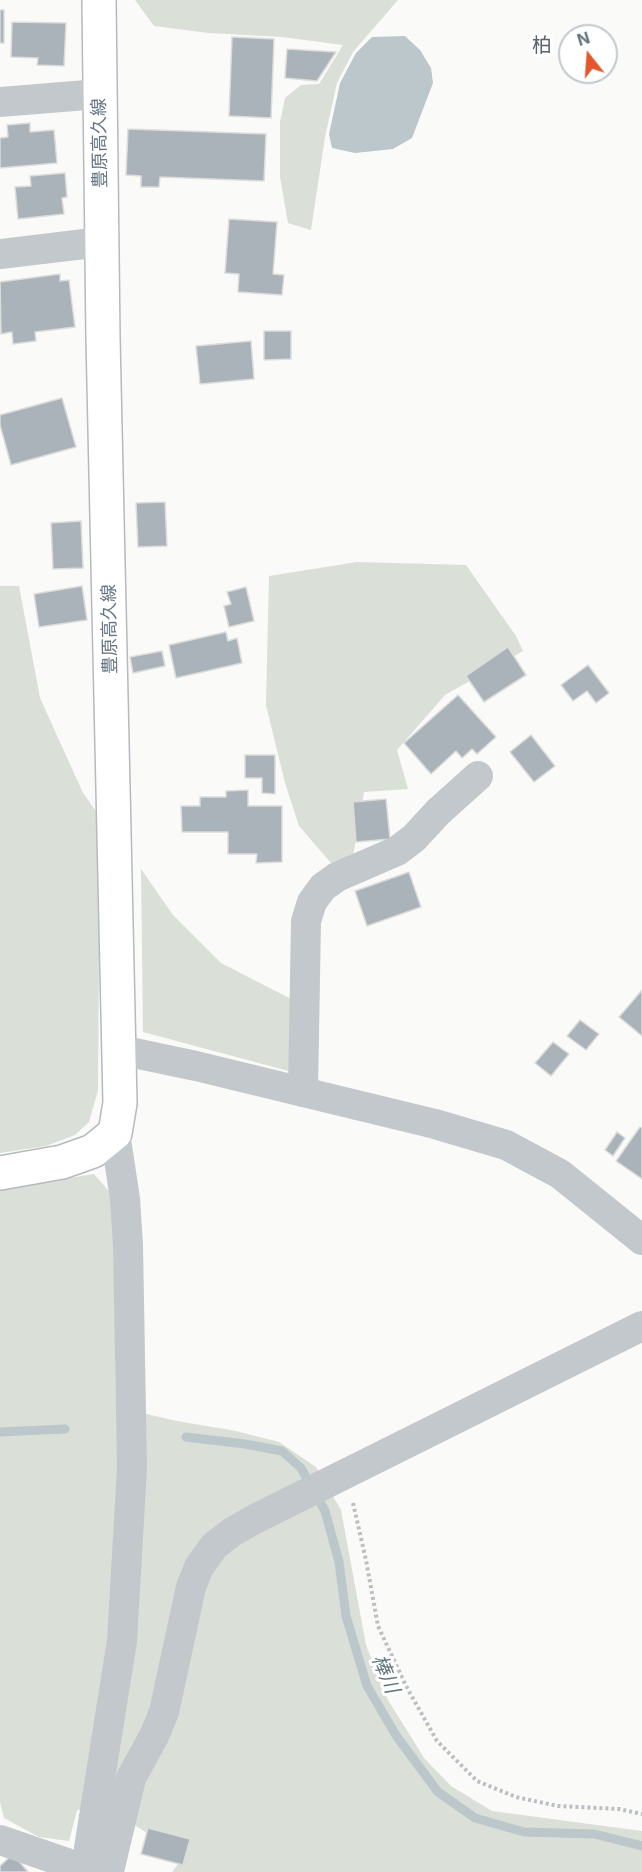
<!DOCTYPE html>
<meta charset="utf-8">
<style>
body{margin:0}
#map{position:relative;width:642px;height:1872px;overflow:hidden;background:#fafaf8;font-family:Inter,sans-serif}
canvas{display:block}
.north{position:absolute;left:558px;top:24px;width:60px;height:60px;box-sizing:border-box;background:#fff;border:2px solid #c1c8cd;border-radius:50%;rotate:343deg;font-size:16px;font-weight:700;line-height:24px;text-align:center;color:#657683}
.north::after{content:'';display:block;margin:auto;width:21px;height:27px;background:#e4572e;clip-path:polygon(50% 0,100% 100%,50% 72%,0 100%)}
</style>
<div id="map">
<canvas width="642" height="1872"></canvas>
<div class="north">N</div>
</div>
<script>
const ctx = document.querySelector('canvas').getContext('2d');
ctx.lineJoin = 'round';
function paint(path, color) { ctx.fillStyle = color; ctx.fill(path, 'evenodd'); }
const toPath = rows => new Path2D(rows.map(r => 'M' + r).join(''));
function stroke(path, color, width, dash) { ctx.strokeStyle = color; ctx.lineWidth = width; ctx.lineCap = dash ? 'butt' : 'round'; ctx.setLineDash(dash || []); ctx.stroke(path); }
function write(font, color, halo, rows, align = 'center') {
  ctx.font = font + ' Inter,"Noto Sans JP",sans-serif'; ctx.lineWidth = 6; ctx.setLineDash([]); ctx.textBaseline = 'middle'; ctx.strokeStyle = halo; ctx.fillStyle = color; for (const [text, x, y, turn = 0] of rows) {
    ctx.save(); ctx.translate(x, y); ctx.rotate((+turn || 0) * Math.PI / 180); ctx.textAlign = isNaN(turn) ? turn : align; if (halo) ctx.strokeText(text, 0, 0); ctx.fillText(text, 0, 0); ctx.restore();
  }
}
paint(toPath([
 [135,0,398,0,353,52,337,83,325,137,311,230,288,223,280,177,280,122,285,98,301,85,319,84,343,45,282,37,209,33,154,26],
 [357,562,466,565,516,636,523,651,445,695,397,750,408,789,364,792,353,856,331,863,299,826,285,783,266,705,269,576],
 [0,586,19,586,40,698,83,793,100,817,98,1090,89,1122,75,1135,46,1146,0,1153],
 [141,869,173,915,221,963,291,999,296,1073,143,1032],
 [94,1174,113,1196,116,1407,177,1421,236,1431,279,1442,316,1467,341,1510,366,1645,388,1700,424,1758,451,1786,492,1811,642,1831,642,1872,172,1872,178,1864,147,1833,106,1807,77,1810,69,1841,39,1837,4,1818,0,1802,0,1189]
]), '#dadfd7');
paint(toPath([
 [405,36,420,50,431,68,433,83,412,138,393,149,355,153,332,148,329,134,340,83,356,53,372,37]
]), '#bbc7cb');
stroke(toPath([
 [0,1432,65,1429],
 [186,1437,245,1444,282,1451,301,1468,325,1511,339,1562,346,1616,367,1686,397,1737,438,1792,475,1818,524,1832,594,1834,642,1846]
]), '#bbc7cb', 9);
const building = toPath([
 [0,10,4,10,4,43,0,43,0,10],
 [12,22,66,23,64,66,37,65,38,58,11,57,12,22],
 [232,37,274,39,271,118,229,116,232,37],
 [287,49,336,52,317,81,285,78,287,49],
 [30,123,30,132,54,130,57,163,0,168,0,138,8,137,7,125,30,123],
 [128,129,266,134,264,181,160,177,159,187,141,187,141,176,126,175,128,129],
 [65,173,67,197,62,198,64,214,18,219,15,187,31,186,30,176,65,173],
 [229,219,277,222,273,274,284,275,282,295,238,292,239,274,225,273,229,219],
 [60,274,60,281,69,280,75,327,35,332,36,341,13,344,12,332,1,334,0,282,60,274],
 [264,331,291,331,291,359,264,360,264,331],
 [251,341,254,379,200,384,196,346,251,341],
 [62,398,76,447,11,465,0,425,0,415,62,398],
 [165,502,167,546,138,547,136,503,165,502],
 [81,521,83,568,53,569,51,523,81,521],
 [82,586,87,620,39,627,34,594,82,586],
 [246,587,254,621,229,627,224,606,231,604,227,592,246,587],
 [226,632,228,641,237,638,242,663,176,678,169,645,226,632],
 [508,647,526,675,484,702,466,676,508,647],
 [162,651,165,666,133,673,130,657,162,651],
 [588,665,609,693,596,703,587,691,573,701,561,685,588,665],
 [458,695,496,737,477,754,472,749,462,758,456,751,431,774,404,743,458,695],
 [531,735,555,766,534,782,510,752,531,735],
 [245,755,275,755,275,794,262,793,262,778,245,778,245,755],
 [248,790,248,806,282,806,282,862,256,863,257,854,228,854,228,832,182,832,181,806,200,806,200,797,226,797,226,791,248,790],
 [386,799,390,839,356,842,353,802,386,799],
 [409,872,421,907,367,926,355,891,409,872],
 [642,990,642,1036,619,1017,642,990],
 [580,1020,599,1034,586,1050,567,1036,580,1020],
 [553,1042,569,1054,551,1076,535,1063,553,1042],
 [640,1127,642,1128,642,1179,616,1161,640,1127],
 [617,1132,625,1138,613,1156,605,1150,617,1132],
 [148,1828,190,1839,183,1865,141,1854,148,1828],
 [13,1854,28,1872,0,1872,0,1866,13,1854]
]);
paint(building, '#aab3b9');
stroke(building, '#dcdcda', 1.5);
const major = toPath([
 [0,1173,62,1162,93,1151,115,1133,120,1103,103,338,99,0]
]);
stroke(major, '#b5babe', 36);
stroke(toPath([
 [353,1503,366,1560,378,1626,406,1686,437,1741,477,1781,516,1797,558,1806,619,1809,642,1814]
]), '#bbbfc2', 4, [3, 3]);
stroke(toPath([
 [0,102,99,94],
 [0,254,101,242],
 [120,1050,196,1066,435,1124,506,1145,560,1174,642,1240],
 [303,1092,306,921,312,902,323,887,337,877,397,851,414,838,438,812,478,776],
 [0,1840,84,1869],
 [110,1867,131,1778,154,1736,164,1712,191,1587,199,1567,214,1546,232,1532,257,1518,642,1326],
 [81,1872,90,1860,89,1848,122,1641,132,1468,128,1245,125,1199,115,1133]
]), '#c3c8cc', 30);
stroke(major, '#fff', 33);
write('18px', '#657683', '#fff', [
 ["豊原高久線",100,143,-91],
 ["豊原高久線",110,629,-91]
]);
write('20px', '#57646e', '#fff', [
 ["柏",542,46]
]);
write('italic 20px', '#60757c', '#fff', [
 ["棒川",385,1674,67]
]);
</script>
